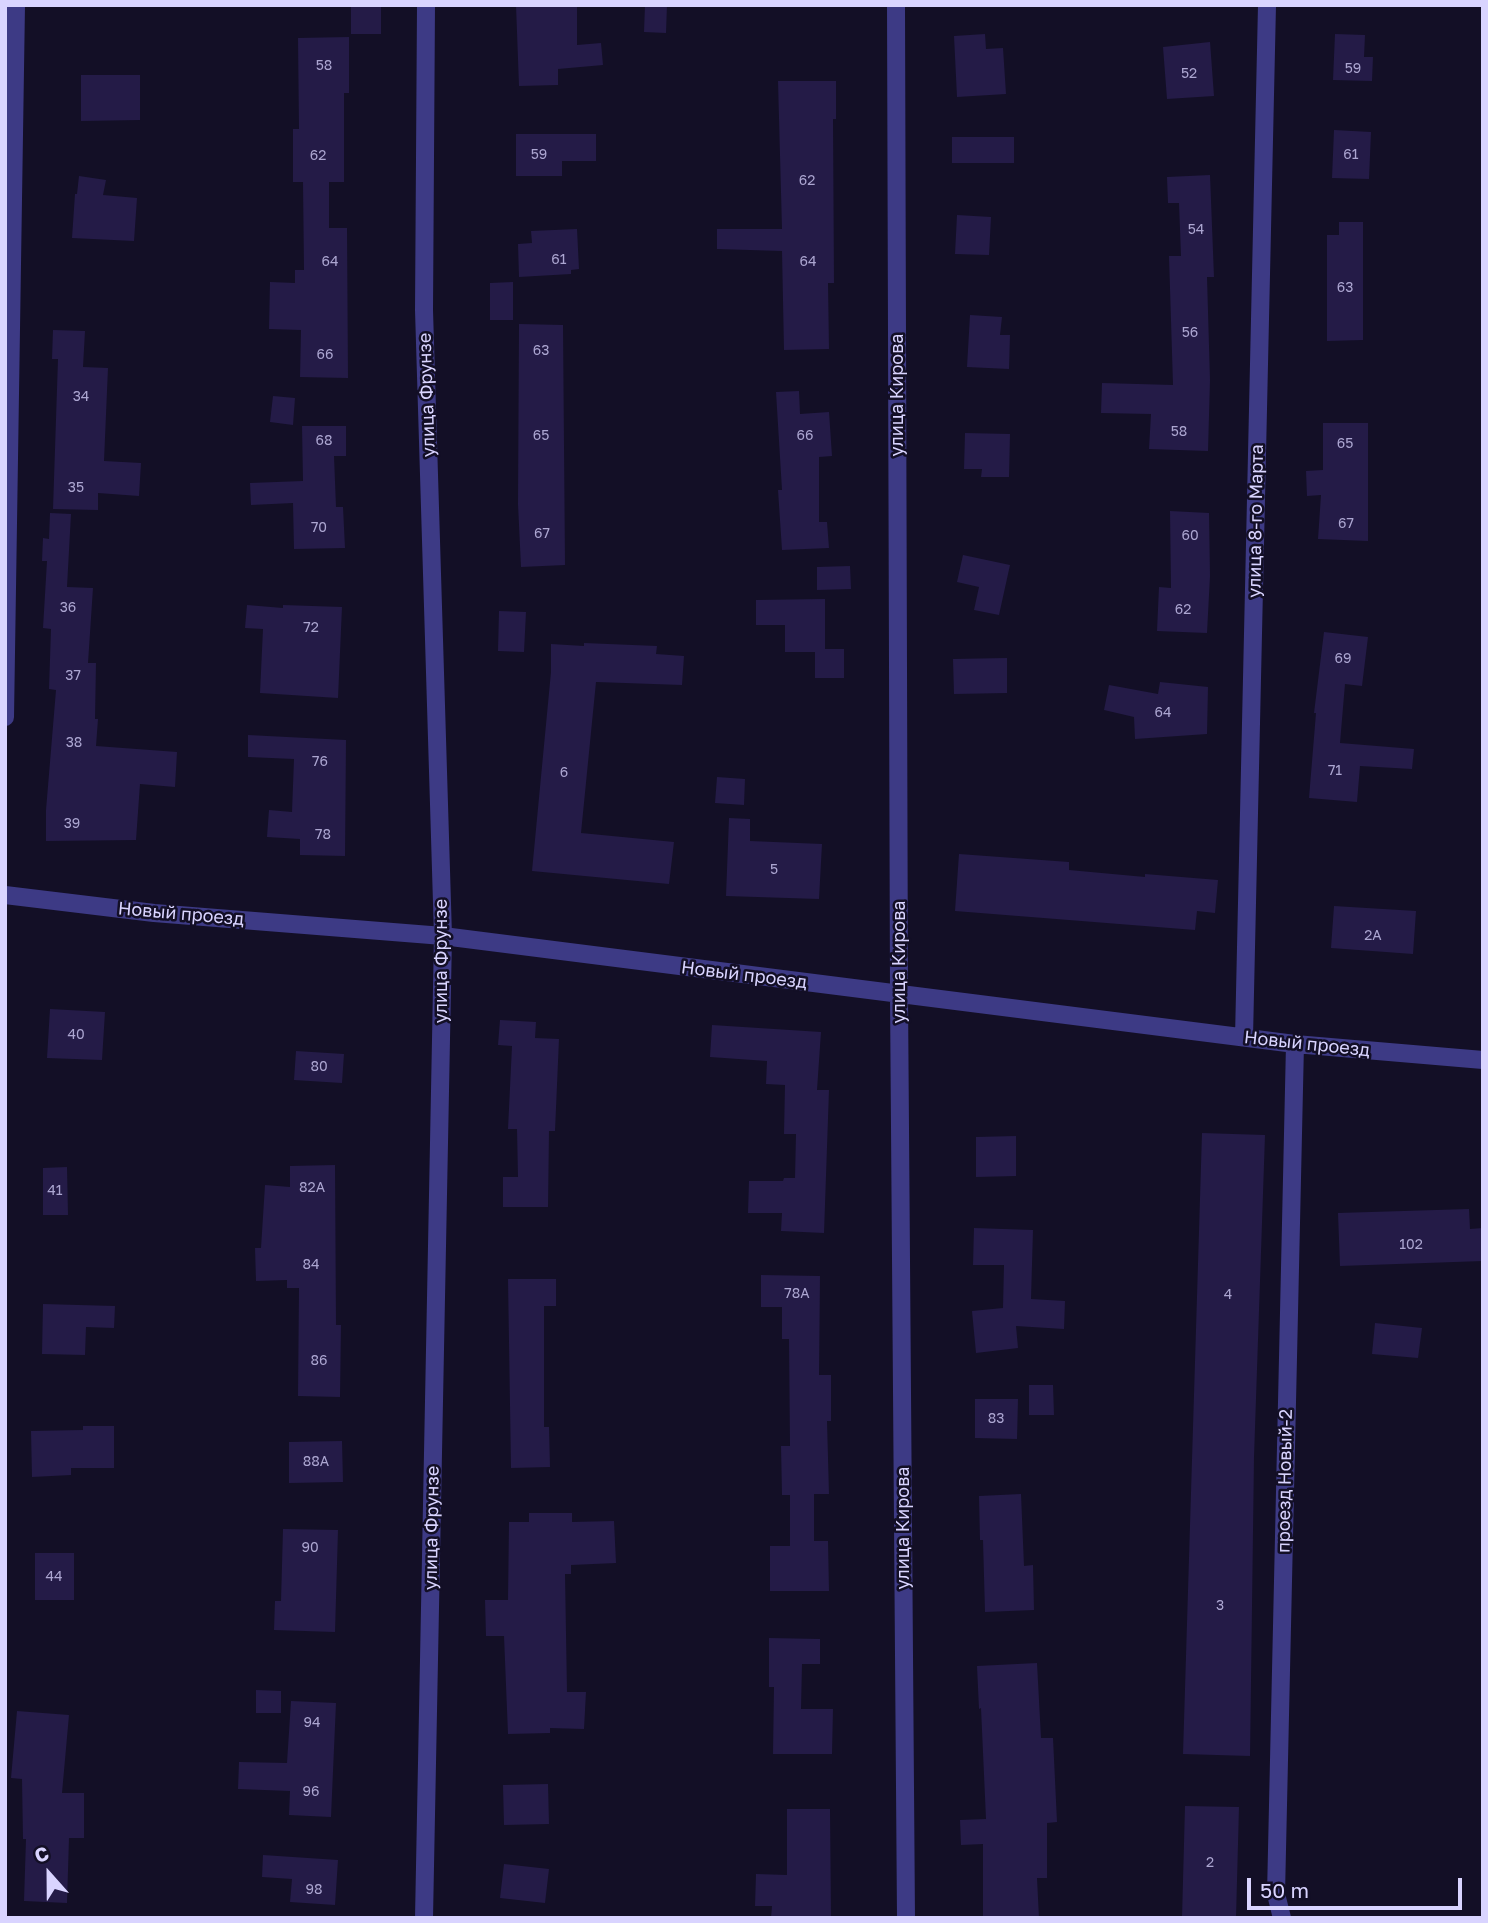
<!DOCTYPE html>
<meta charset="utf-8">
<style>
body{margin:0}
#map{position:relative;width:1488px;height:1923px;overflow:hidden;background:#130f26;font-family:"Golos Text",sans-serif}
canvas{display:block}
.frame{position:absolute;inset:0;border:7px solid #d9d4ff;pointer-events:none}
.north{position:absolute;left:14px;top:1839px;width:70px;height:70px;-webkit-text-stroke:5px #130f26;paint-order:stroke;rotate:339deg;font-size:19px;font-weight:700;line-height:28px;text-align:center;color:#d9d4ff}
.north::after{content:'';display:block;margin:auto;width:24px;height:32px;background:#d9d4ff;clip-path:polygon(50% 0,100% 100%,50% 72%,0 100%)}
.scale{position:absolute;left:1247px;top:1878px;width:215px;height:32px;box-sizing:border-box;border:4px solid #d9d4ff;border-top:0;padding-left:9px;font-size:21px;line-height:24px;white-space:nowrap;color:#d9d4ff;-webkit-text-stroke:5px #130f26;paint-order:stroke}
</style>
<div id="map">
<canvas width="1488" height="1923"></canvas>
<div class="frame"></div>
<div class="north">С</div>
<div class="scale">50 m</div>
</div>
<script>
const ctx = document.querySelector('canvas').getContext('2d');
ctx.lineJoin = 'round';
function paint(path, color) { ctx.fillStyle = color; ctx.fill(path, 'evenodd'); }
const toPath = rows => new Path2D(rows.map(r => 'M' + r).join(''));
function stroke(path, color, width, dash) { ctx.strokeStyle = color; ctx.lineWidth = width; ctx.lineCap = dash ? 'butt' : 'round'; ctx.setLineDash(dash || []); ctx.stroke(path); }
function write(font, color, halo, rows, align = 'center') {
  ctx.font = font + ' "Golos Text",sans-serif'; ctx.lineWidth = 5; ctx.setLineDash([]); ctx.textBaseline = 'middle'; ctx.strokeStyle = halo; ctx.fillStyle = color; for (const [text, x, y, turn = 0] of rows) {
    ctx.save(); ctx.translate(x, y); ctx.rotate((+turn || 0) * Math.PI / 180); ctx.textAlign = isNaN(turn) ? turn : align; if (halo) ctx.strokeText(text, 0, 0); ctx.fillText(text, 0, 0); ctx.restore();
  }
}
paint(toPath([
 [351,5,381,5,381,34,351,34],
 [516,5,577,5,577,45,601,43,603,65,558,69,558,85,519,86],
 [645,5,667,5,666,33,644,32],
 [985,34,986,49,1003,48,1006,94,957,97,954,36],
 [1335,34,1365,35,1364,57,1373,57,1372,81,1333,80],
 [349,37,349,93,344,93,344,182,329,182,329,228,347,228,348,378,300,377,301,330,269,329,270,282,295,283,295,270,304,270,303,182,293,182,293,129,299,129,298,38],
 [1210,42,1214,96,1167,99,1163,47],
 [81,75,140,75,140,120,81,121],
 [778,81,836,81,836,119,833,119,834,283,828,283,829,349,784,350,782,251,717,249,717,229,782,229],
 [1334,130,1371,132,1369,179,1332,178],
 [516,134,596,134,596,161,562,161,562,176,516,176],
 [952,137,1014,137,1014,163,952,163],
 [1210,175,1214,277,1207,277,1210,380,1208,451,1149,449,1151,414,1101,413,1102,383,1173,385,1169,256,1181,256,1179,203,1168,203,1167,177],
 [79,176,106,180,103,195,137,198,134,241,72,238,75,194,77,194],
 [957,215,991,217,989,255,955,254],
 [1339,222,1363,222,1363,340,1327,341,1327,235,1339,235],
 [577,229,579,269,571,270,571,274,519,277,518,244,532,243,531,231],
 [513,282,513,320,490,320,490,283],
 [970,315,1002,317,1000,335,1010,335,1009,369,967,367],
 [519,324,563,325,565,565,521,567,518,504],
 [53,330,85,331,83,367,108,368,104,461,141,463,139,496,98,493,98,510,53,509,58,359,52,359],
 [799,391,800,414,829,412,832,456,819,457,819,522,827,522,829,548,782,550,778,490,782,490,776,392],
 [273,396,295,398,293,425,270,422],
 [1323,423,1368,423,1368,541,1318,539,1321,495,1307,496,1306,471,1323,470],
 [302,426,346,426,346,456,334,456,336,507,343,507,345,548,294,549,293,503,251,505,250,483,303,481],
 [965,433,1010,434,1009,477,981,477,982,469,964,469],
 [1170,511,1209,513,1210,576,1207,633,1157,631,1159,587,1171,588],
 [50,513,71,514,67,587,93,588,88,663,96,663,95,719,98,719,96,746,177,752,175,787,140,784,136,840,46,841,46,810,56,690,49,689,51,629,43,628,47,561,42,561,43,538,49,539],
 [963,555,1010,565,999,615,974,610,979,587,957,582],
 [850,566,851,589,817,590,817,567],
 [825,599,825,649,844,649,844,678,815,678,815,652,785,652,785,625,756,625,756,600],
 [247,605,283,608,283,605,342,607,338,698,260,693,263,629,245,628],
 [499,611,526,612,524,652,498,651],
 [1324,632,1368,637,1362,686,1345,684,1340,743,1414,749,1412,769,1360,766,1357,802,1309,798,1316,713,1314,713],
 [584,643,657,646,656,654,684,656,682,685,596,682,581,833,674,842,669,884,532,871,551,672,551,644,584,646],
 [1007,658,1007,693,954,694,953,659],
 [1160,682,1208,687,1207,734,1135,739,1134,717,1104,710,1109,685,1158,694],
 [248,735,346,740,345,856,300,855,300,839,267,837,269,810,292,812,294,759,248,757],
 [717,777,745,779,744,805,715,803],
 [729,818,750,819,750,841,822,844,819,899,726,896],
 [959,854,1069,862,1069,870,1145,877,1145,874,1218,880,1215,913,1197,911,1195,930,955,911],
 [1334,906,1416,911,1413,954,1331,948],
 [50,1009,105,1012,102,1060,47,1058],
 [500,1020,536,1022,535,1038,559,1039,555,1131,549,1131,548,1207,503,1207,503,1177,518,1177,517,1129,508,1129,512,1046,498,1045],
 [712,1025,821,1032,817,1090,829,1090,824,1233,781,1231,782,1213,748,1213,749,1181,783,1181,784,1178,795,1178,796,1134,784,1134,785,1085,766,1084,767,1061,710,1057],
 [296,1051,344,1054,342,1083,294,1080],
 [1202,1133,1265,1135,1254,1457,1250,1756,1183,1754],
 [1016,1136,1016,1176,976,1177,976,1137],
 [335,1165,336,1325,341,1325,340,1397,298,1396,299,1288,287,1288,287,1280,256,1281,255,1248,261,1248,265,1185,290,1187,290,1166],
 [67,1167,68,1215,43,1215,43,1168],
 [1469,1209,1470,1229,1483,1228,1483,1261,1340,1266,1338,1213],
 [974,1228,1033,1230,1031,1299,1065,1301,1064,1329,1016,1326,1018,1348,976,1353,972,1311,1003,1308,1004,1265,973,1265],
 [761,1275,820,1276,819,1375,831,1375,831,1421,827,1421,829,1494,814,1494,814,1541,828,1541,829,1591,770,1591,770,1546,790,1546,790,1495,782,1495,781,1446,790,1446,789,1339,782,1339,782,1307,761,1307],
 [508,1279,556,1279,556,1306,544,1306,544,1427,549,1427,550,1467,511,1468],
 [43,1304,115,1306,114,1328,86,1327,85,1355,42,1354],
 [1375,1323,1422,1328,1418,1358,1372,1354],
 [1029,1385,1053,1385,1054,1415,1029,1415],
 [975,1399,1018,1399,1017,1439,975,1438],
 [83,1426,114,1426,114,1468,71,1468,71,1475,32,1477,31,1431,83,1430],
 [342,1441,343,1482,289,1483,289,1442],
 [1021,1494,1024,1566,1033,1565,1034,1610,985,1612,983,1540,980,1540,979,1496],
 [529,1513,572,1513,572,1522,614,1521,616,1563,571,1565,571,1574,565,1574,567,1692,586,1692,584,1729,550,1728,550,1733,508,1734,504,1636,486,1636,485,1600,508,1600,509,1522,529,1522],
 [283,1529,338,1530,335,1632,274,1630,275,1601,281,1601],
 [35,1553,74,1553,74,1600,35,1600],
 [769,1638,820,1639,820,1664,802,1664,801,1709,833,1709,832,1754,773,1754,774,1687,769,1687],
 [1037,1663,1041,1738,1053,1738,1057,1822,1047,1823,1047,1878,1037,1878,1039,1918,983,1918,983,1844,961,1845,960,1820,986,1819,981,1708,979,1709,977,1666],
 [256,1690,281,1691,281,1713,256,1713],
 [291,1701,336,1703,331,1817,289,1815,290,1791,238,1789,239,1762,287,1763],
 [17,1711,69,1715,62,1793,84,1793,84,1838,69,1838,67,1903,24,1901,26,1839,23,1839,22,1779,11,1778],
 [548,1784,549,1824,504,1825,503,1785],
 [1185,1806,1239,1807,1236,1918,1182,1918],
 [787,1809,830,1809,831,1918,771,1918,772,1906,755,1906,756,1874,787,1875],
 [263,1855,338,1860,335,1905,290,1902,292,1879,262,1877],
 [504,1864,549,1869,545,1903,500,1898]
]), '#241b47');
stroke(toPath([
 [896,5,899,996,906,1918],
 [5,717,16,5],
 [5,895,154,913,443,936,1295,1044,1483,1060],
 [1244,1037,1267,5],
 [424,1918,443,936,424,310,426,5],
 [1282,1918,1276,1894,1295,1044]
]), '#3d3a85', 18);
write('14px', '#aca6d1', null, [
 ["58",324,66],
 ["59",1353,69],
 ["52",1189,74],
 ["59",539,155],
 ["61",1351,155],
 ["62",318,156],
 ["62",807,181],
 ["54",1196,230],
 ["61",559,260],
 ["64",330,262],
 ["64",808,262],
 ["63",1345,288],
 ["56",1190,333],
 ["63",541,351],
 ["66",325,355],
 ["34",81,397],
 ["58",1179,432],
 ["65",541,436],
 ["66",805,436],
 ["68",324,441],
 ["65",1345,444],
 ["35",76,488],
 ["67",1346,524],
 ["70",319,528],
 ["67",542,534],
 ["60",1190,536],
 ["36",68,608],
 ["62",1183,610],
 ["72",311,628],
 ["69",1343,659],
 ["37",73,676],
 ["64",1163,713],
 ["38",74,743],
 ["76",320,762],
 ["71",1335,771],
 ["6",564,773],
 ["39",72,824],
 ["78",323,835],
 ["5",774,870],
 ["2А",1373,936],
 ["40",76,1035],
 ["80",319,1067],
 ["82А",312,1188],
 ["41",55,1191],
 ["102",1411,1245],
 ["84",311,1265],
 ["78А",797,1294],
 ["4",1228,1295],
 ["86",319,1361],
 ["83",996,1419],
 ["88А",316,1462],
 ["90",310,1548],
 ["44",54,1577],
 ["3",1220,1606],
 ["94",312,1723],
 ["96",311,1792],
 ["2",1210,1863],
 ["98",314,1890]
]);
write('18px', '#d9d4ff', '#130f26', [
 ["улица Фрунзе",427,395,-92],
 ["улица Кирова",897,395,-90],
 ["улица 8-го Марта",1256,521,-89],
 ["Новый проезд",181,914,5],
 ["улица Фрунзе",441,961,-90],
 ["улица Кирова",899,962,-90],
 ["Новый проезд",744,975,7],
 ["Новый проезд",1307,1044,6],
 ["проезд Новый-2",1285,1481,-89],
 ["улица Фрунзе",432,1528,-89],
 ["улица Кирова",903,1528,-90]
]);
</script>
